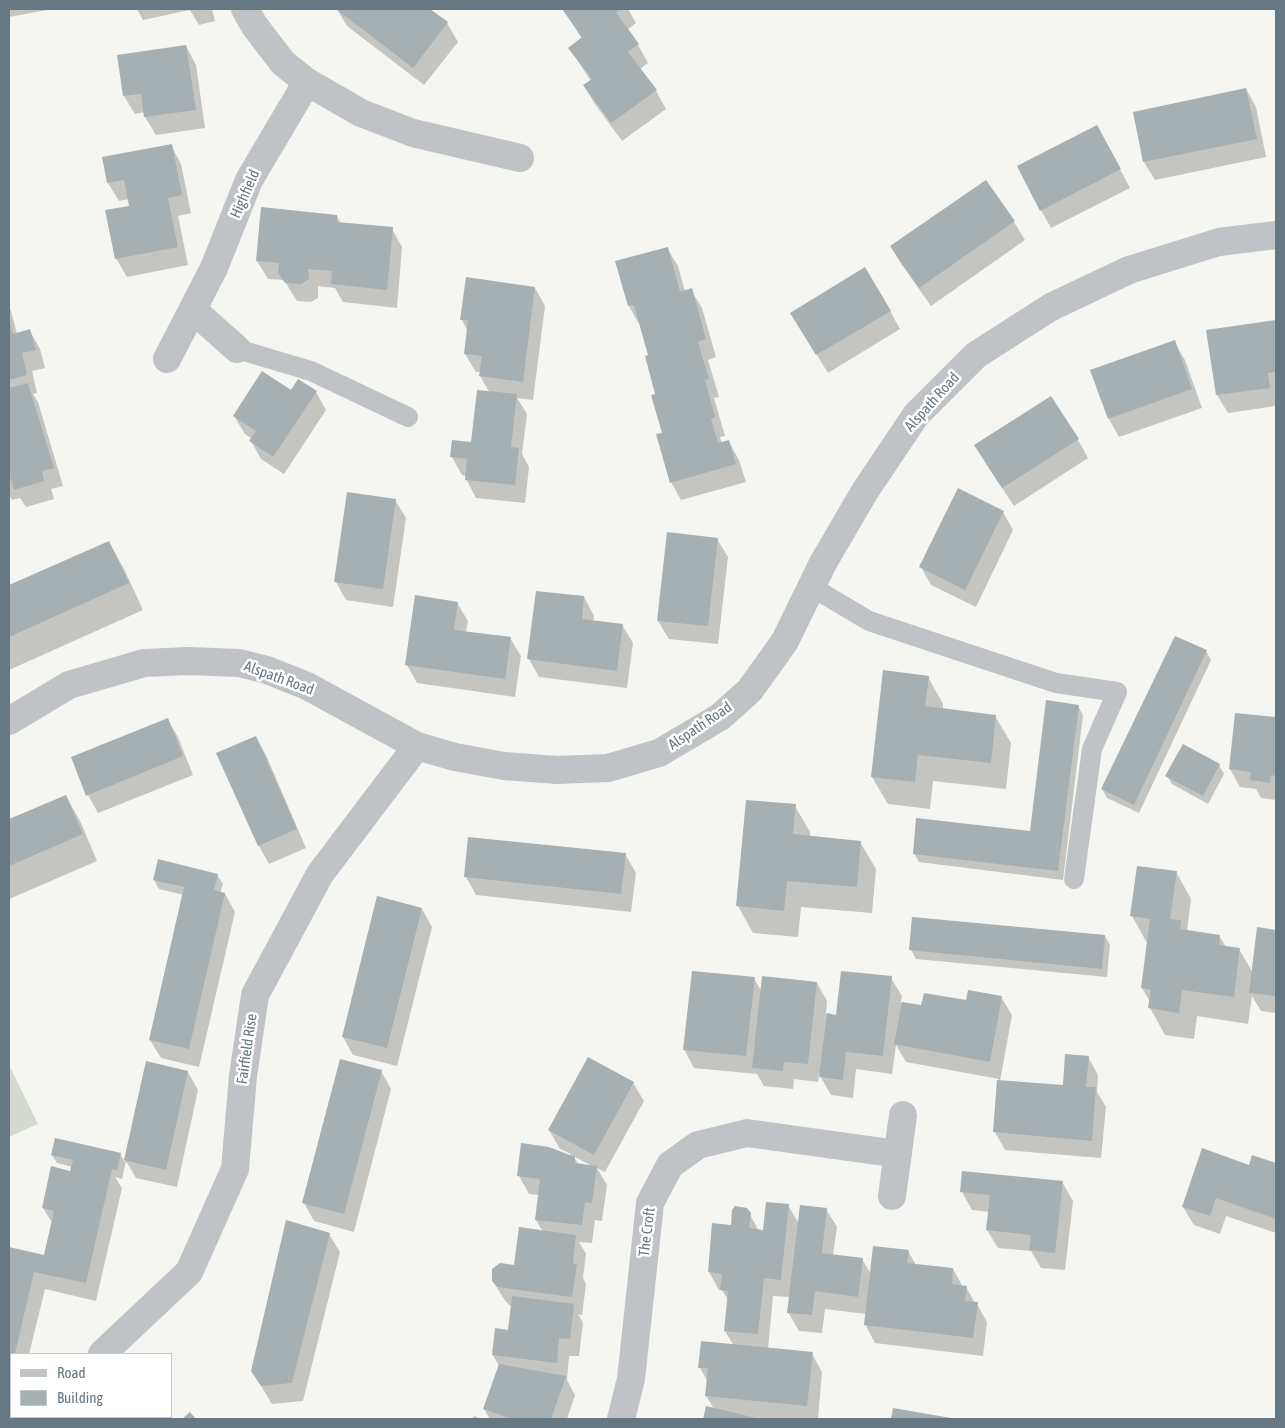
<!DOCTYPE html>
<style>
body{margin:0}
#map{position:relative;width:1285px;height:1428px;overflow:hidden;background:#f5f5f2;font-family:"Asap Condensed",sans-serif}
canvas{display:block}
.frame{position:absolute;inset:0;border:10px solid #667881;pointer-events:none}
.legend{position:absolute;left:10px;top:1353px;width:162px;height:65px;box-sizing:border-box;background:#fff;border:1px solid #c2c9cd;margin:0;padding:6px 9px;list-style:none;font-size:15px;color:#667881}
.legend li{display:flex;align-items:center;gap:10px;height:25px}
.legend b{width:25px;border:1px solid #c2c9cd}
</style>
<div id="map">
<canvas width="1285" height="1428"></canvas>
<div class="frame"></div>
<ul class="legend">
<li><b style="height:6px;background:#bfc3c6"></b>Road</li>
<li><b style="height:14px;background:#a6afb2"></b>Building</li>
</ul>
</div>
<script>
const ctx = document.querySelector('canvas').getContext('2d');
ctx.lineJoin = 'round';
function paint(path, color) { ctx.fillStyle = color; ctx.fill(path, 'evenodd'); }
const toPath = rows => new Path2D(rows.map(r => 'M' + r).join(''));
function stroke(path, color, width, dash) { ctx.strokeStyle = color; ctx.lineWidth = width; ctx.lineCap = dash ? 'butt' : 'round'; ctx.setLineDash(dash || []); ctx.stroke(path); }
function write(font, color, halo, rows, align = 'center') {
  ctx.font = font + ' "Asap Condensed",sans-serif'; ctx.lineWidth = 5; ctx.setLineDash([]); ctx.textBaseline = 'middle'; ctx.strokeStyle = halo; ctx.fillStyle = color; for (const [text, x, y, turn = 0] of rows) {
    ctx.save(); ctx.translate(x, y); ctx.rotate((+turn || 0) * Math.PI / 180); ctx.textAlign = isNaN(turn) ? turn : align; if (halo) ctx.strokeText(text, 0, 0); ctx.fillText(text, 0, 0); ctx.restore();
  }
}
paint(toPath([
 [9,1065,38,1124,9,1137]
]), '#d5dad1');
paint(toPath([
 [9,9,53,9,9,17],
 [137,9,212,9,215,21,199,25,190,10,143,20],
 [337,9,428,9,447,23,458,42,424,85,347,26],
 [563,9,628,9,636,23,627,30,638,45,648,63,640,69,656,91,666,109,622,141,595,104,584,86,591,81,581,66,570,48,582,39],
 [186,46,196,65,205,128,156,135,145,117,145,112,135,114,124,96],
 [1246,89,1256,107,1266,157,1155,180,1144,162],
 [171,145,181,164,191,213,178,216,188,265,127,277,116,258,131,207,129,199,119,201,108,183],
 [1107,145,1130,188,1051,228,1041,210],
 [986,181,1014,222,1025,240,931,306,902,265,891,247],
 [337,216,341,224,392,229,402,247,397,308,343,302,335,288,318,286,318,298,311,302,297,301,284,280,268,279,257,261],
 [667,248,678,266,685,292,691,290,702,308,716,357,708,360,719,397,714,398,725,436,720,437,722,443,729,442,739,460,746,482,681,500,671,482,650,356,640,324,639,324,629,306,617,262],
 [535,288,545,306,533,400,517,398,527,414,522,454,529,467,525,503,476,498,466,479,466,476,462,475,452,457,472,444,490,393,480,376,481,372,476,372,465,354,468,332,462,320],
 [9,306,11,311,17,334,30,331,40,349,45,368,32,371,37,393,33,394,38,402,63,486,51,489,54,499,26,507,20,498,12,500,9,495],
 [890,311,900,329,828,373,802,331],
 [1276,321,1276,406,1228,413,1217,395,1208,331],
 [1174,342,1185,360,1202,408,1119,437,1109,419,1092,371],
 [291,391,316,392,326,410,284,474,261,459,251,441,252,439,245,434,234,416],
 [1078,440,1088,458,1014,506,986,464],
 [395,500,406,518,393,607,346,600,336,582],
 [1003,512,1013,530,976,607,931,585,921,567],
 [717,539,728,557,718,644,669,639,658,621],
 [109,542,124,569,143,610,9,670,9,587],
 [584,597,594,616,593,622,622,625,633,643,627,688,539,677,529,659],
 [457,603,468,621,466,632,510,638,521,656,515,697,417,683,407,665],
 [1206,651,1211,660,1139,813,1107,798,1102,789],
 [885,672,928,677,943,704,943,710,995,716,1011,743,1006,789,933,781,930,809,888,804,872,777],
 [1078,706,1083,715,1063,880,919,862,914,853,1031,833],
 [1236,714,1276,718,1276,800,1261,798,1256,789,1240,787,1230,769],
 [167,719,178,737,193,775,98,813,88,795],
 [256,737,266,755,306,848,269,864,259,846],
 [1219,765,1224,774,1208,804,1172,784,1167,776],
 [66,796,81,823,97,861,9,899,9,821],
 [795,806,810,832,810,837,860,842,876,869,872,913,801,907,798,937,753,933,738,906],
 [625,854,636,873,631,912,476,895,466,877],
 [1176,872,1191,899,1187,931,1219,936,1226,947,1239,949,1253,973,1259,929,1276,931,1276,1013,1261,1011,1252,996,1248,1024,1197,1016,1194,1039,1165,1035,1150,1008,1150,1002,1142,988,1147,943,1132,916],
 [217,875,223,884,220,893,225,894,235,912,199,1067,161,1058,150,1040,184,895,159,889,154,880],
 [422,909,432,927,397,1066,353,1055,343,1037],
 [1105,936,1110,945,1107,977,916,959,911,950],
 [891,978,902,996,901,1003,922,1006,1001,997,1012,1015,1000,1081,1064,1086,1088,1057,1098,1075,1097,1092,1106,1107,1101,1158,1005,1150,995,1132,999,1079,906,1062,896,1045,892,1074,856,1069,853,1098,831,1095,819,1074,818,1082,794,1079,793,1089,764,1086,757,1074,694,1068,684,1049,754,979,762,992,817,983,827,1001,826,1014,837,1016],
 [147,1063,188,1072,198,1090,177,1187,136,1178,126,1161,122,1179,115,1177,122,1188,96,1301,45,1289,29,1354,11,1354,11,1389,9,1389,9,1248,45,1256,53,1224,43,1208,71,1172,72,1167,57,1163,52,1155,120,1154,125,1162],
 [381,1071,391,1089,354,1232,314,1221,304,1203],
 [633,1083,644,1101,605,1172,597,1168,607,1185,602,1221,595,1220,592,1243,579,1242,586,1254,583,1278,586,1284,582,1315,578,1314,583,1323,579,1356,569,1356,567,1380,575,1395,567,1419,490,1419,484,1409,499,1366,493,1355,509,1331,512,1306,509,1305,504,1299,493,1281,515,1267,543,1232,536,1220,539,1195,529,1194,519,1176,570,1156,571,1154,560,1149,549,1130],
 [573,1156,594,1167,579,1165],
 [1253,1157,1276,1165,1276,1233,1226,1216,1220,1234,1194,1225,1183,1207,1250,1166],
 [1062,1182,1073,1201,1065,1270,1041,1268,1031,1251,998,1248,987,1230,989,1212,972,1210,962,1192],
 [788,1205,799,1224,826,1209,837,1227,833,1255,862,1259,871,1274,908,1251,916,1265,953,1269,963,1287,966,1287,975,1303,977,1304,987,1322,983,1356,875,1343,865,1324,866,1314,825,1309,822,1333,799,1331,788,1312,790,1297,773,1296,768,1349,812,1354,822,1372,818,1419,705,1419,707,1407,714,1409,706,1396,708,1382,700,1368,734,1346,725,1331,728,1300,722,1290,719,1290,709,1272,732,1227,749,1213,759,1231,765,1231],
 [329,1234,340,1252,303,1401,272,1404,252,1371],
 [894,1409,950,1419,892,1419],
 [474,1416,481,1419,472,1419]
]), '#0003');
paint(toPath([
 [336,9,430,9,448,22,413,68],
 [562,9,621,9,616,12,639,44,628,52,657,90,611,123,583,85,592,79,568,48,582,37],
 [186,45,196,110,144,117,141,94,123,96,117,55],
 [1246,88,1257,139,1143,162,1133,112],
 [1097,125,1121,169,1040,211,1017,166],
 [172,144,182,195,168,198,178,247,115,259,105,210,129,206,124,180,107,183,102,157],
 [986,180,1015,221,919,288,890,246],
 [261,207,337,215,337,222,393,227,387,290,331,284,332,271,308,269,309,279,301,284,285,283,278,273,279,263,256,261],
 [668,247,680,292,692,288,706,339,698,342,709,379,705,380,715,417,711,419,718,443,729,440,736,464,670,483,656,434,662,433,651,395,655,394,645,356,648,355,634,305,628,306,615,261],
 [865,267,891,311,816,355,790,313],
 [466,277,535,287,523,382,479,376,482,356,464,354,468,320,460,320],
 [1276,320,1276,372,1268,373,1270,388,1216,395,1206,330],
 [9,321,13,334,30,329,36,350,22,353,27,375,9,380],
 [1175,340,1192,389,1108,419,1090,370],
 [262,371,291,390,298,379,317,391,273,457,249,441,256,431,233,416],
 [28,383,54,468,42,471,44,481,14,490,11,479,9,480,9,388],
 [477,390,517,394,511,447,519,448,515,485,465,480,467,459,450,457,452,440,471,442],
 [1051,396,1079,439,1002,488,974,445],
 [958,488,1004,511,965,590,919,567],
 [347,492,396,499,383,589,334,582],
 [667,532,718,538,708,626,657,621],
 [109,541,129,583,9,637,9,585],
 [536,591,584,596,582,619,623,624,617,671,527,659],
 [415,595,458,602,454,630,511,637,505,679,405,665],
 [1175,636,1207,650,1134,805,1101,789],
 [883,670,929,676,925,706,996,715,991,763,918,755,915,782,871,777],
 [1046,700,1079,705,1058,871,913,854,916,818,1030,831],
 [1235,713,1276,717,1276,776,1271,775,1270,783,1250,780,1251,772,1229,769],
 [168,718,183,756,86,796,71,757],
 [256,736,297,829,258,846,216,753],
 [1183,744,1220,764,1203,796,1165,776],
 [66,795,83,834,9,866,9,819],
 [746,800,796,804,793,834,861,841,857,887,787,881,784,911,736,906],
 [468,837,626,853,621,894,464,877],
 [158,859,218,874,214,890,225,893,189,1049,149,1040,184,887,153,880],
 [1137,866,1177,871,1170,919,1181,920,1180,929,1220,935,1219,945,1240,948,1234,997,1182,990,1179,1013,1148,1008,1151,990,1141,988,1150,919,1130,916],
 [377,896,422,908,387,1048,342,1037],
 [912,917,1105,935,1102,969,909,950],
 [1257,927,1276,930,1276,996,1249,993],
 [692,971,755,977,746,1056,683,1050],
 [841,971,892,976,883,1056,846,1052,843,1080,819,1077,827,1013,836,1015],
 [762,976,817,982,808,1064,784,1062,783,1071,752,1068],
 [968,990,1002,996,990,1062,894,1044,902,1002,921,1005,924,993,966,1000],
 [1065,1054,1089,1056,1086,1087,1096,1087,1092,1141,993,1132,997,1080,1063,1085],
 [588,1057,634,1082,594,1155,548,1130],
 [340,1059,382,1070,344,1214,302,1203],
 [146,1061,188,1071,166,1170,124,1160],
 [55,1138,121,1153,117,1170,112,1169,86,1283,34,1272,15,1354,11,1354,11,1368,9,1375,9,1247,44,1255,54,1211,42,1208,51,1166,70,1171,73,1160,51,1155],
 [521,1143,549,1147,575,1157,575,1163,597,1166,592,1203,585,1202,582,1225,535,1220,540,1179,517,1176],
 [1202,1148,1249,1165,1252,1155,1276,1163,1276,1219,1216,1198,1210,1216,1182,1207],
 [962,1171,1063,1181,1055,1253,1029,1250,1031,1235,986,1230,990,1195,960,1192],
 [766,1202,789,1204,781,1280,764,1278,758,1334,724,1331,728,1291,720,1290,722,1274,708,1272,712,1223,731,1225,732,1210,735,1206,747,1208,751,1213,749,1228,763,1230],
 [800,1205,827,1208,822,1253,863,1258,858,1297,815,1291,812,1315,787,1313],
 [286,1220,330,1233,292,1383,261,1386,251,1371],
 [519,1227,576,1235,573,1264,577,1264,572,1297,497,1287,492,1281,492,1269,500,1263,514,1265],
 [873,1246,909,1250,907,1263,953,1268,952,1284,967,1286,965,1301,978,1302,973,1338,864,1325],
 [512,1296,574,1304,570,1339,559,1338,557,1363,492,1355,495,1328,508,1330],
 [701,1341,813,1352,807,1406,705,1396,708,1368,698,1368],
 [499,1364,566,1376,551,1419,512,1419,483,1409],
 [706,1406,760,1419,703,1419],
 [893,1408,951,1418,951,1419,891,1419],
 [190,1412,196,1419,182,1419]
]), '#a6afb2');
stroke(toPath([
 [237,349,311,371,408,417],
 [812,587,869,621,1056,683,1117,692,1092,749,1074,879]
]), '#bfc3c6', 20);
stroke(toPath([
 [245,9,254,25,283,63,307,82,361,113,413,133,520,158],
 [193,310,237,349],
 [167,359,214,268,249,180,307,82],
 [9,721,69,685,144,663,189,661,239,663,267,670,307,686,417,746,455,757,504,766,557,770,608,768,659,753,720,717,750,690,785,641,823,563,865,491,916,415,976,355,1051,307,1129,270,1219,242,1276,235],
 [892,1196,903,1115],
 [102,1354,189,1272,235,1169,243,1076,255,995,320,874,417,746],
 [34,1419,36,1417],
 [621,1419,631,1379,650,1203,670,1165,698,1145,747,1133,898,1154]
]), '#bfc3c6', 28);
write('15px', '#667881', '#fff', [
 ["Highfield",245,194,-66],
 ["Alspath Road",932,402,-48],
 ["Alspath Road",279,678,20],
 ["Alspath Road",700,726,-34],
 ["Fairfield Rise",247,1049,-82],
 ["The Croft",647,1232,-83]
]);
</script>
